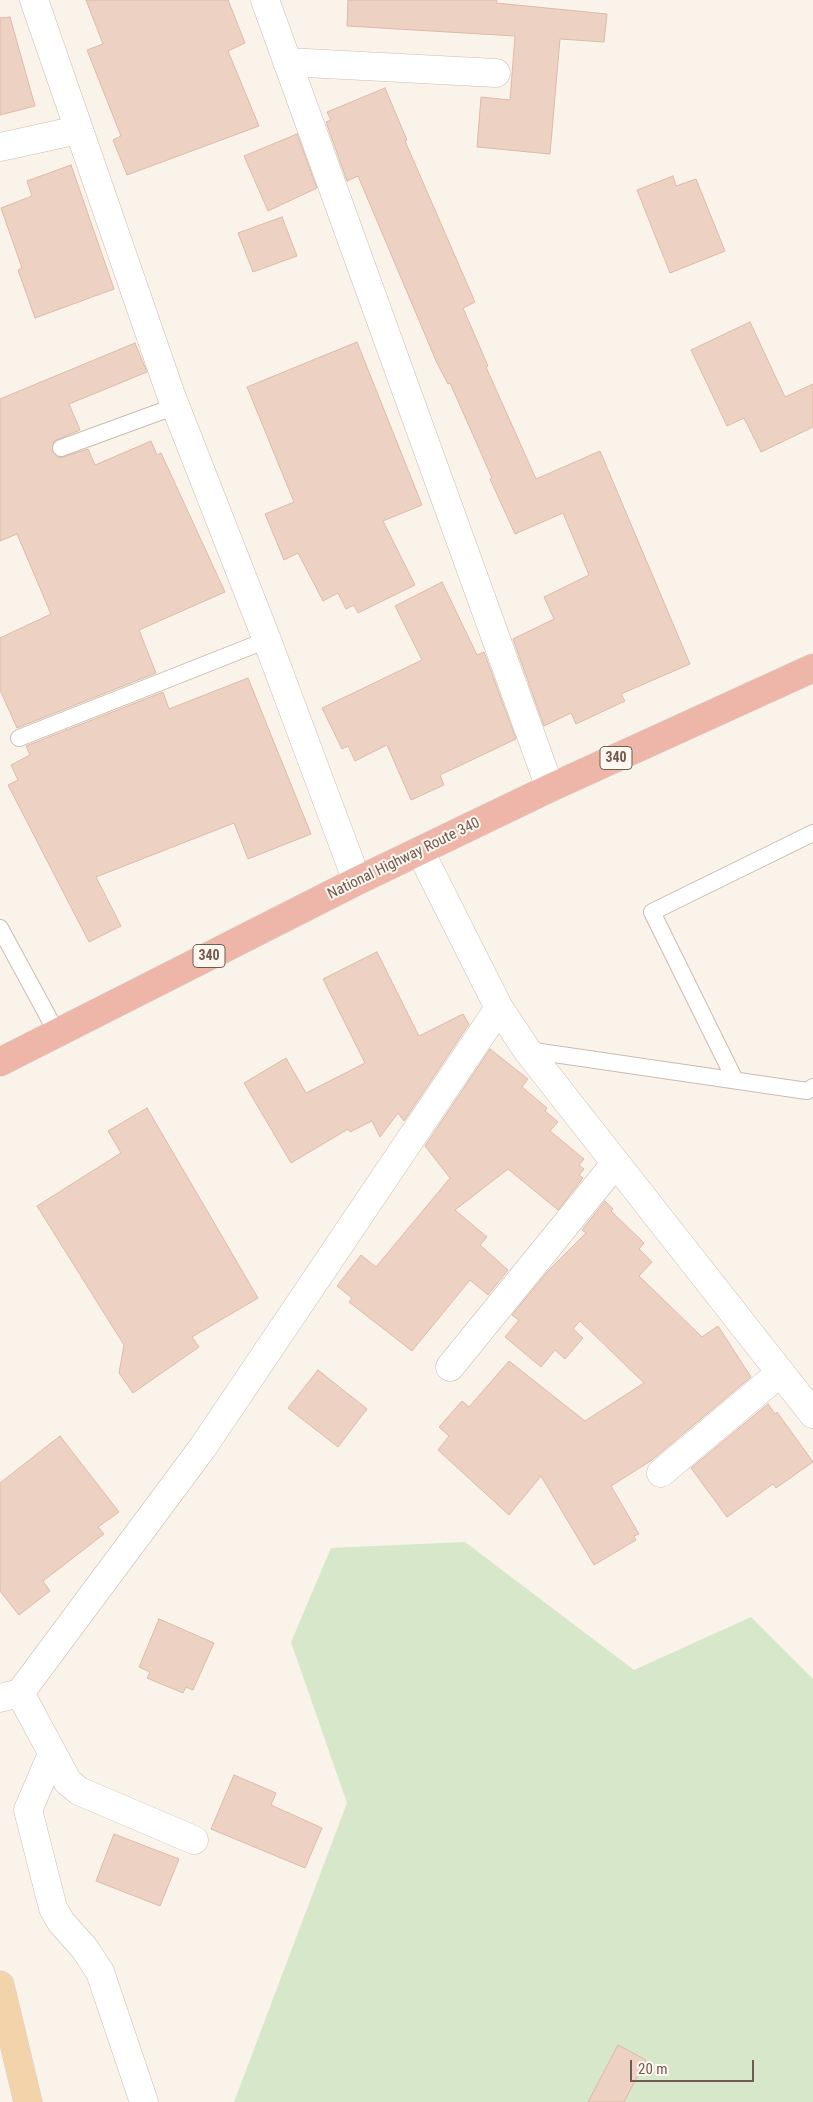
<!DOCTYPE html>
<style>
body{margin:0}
#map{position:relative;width:813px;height:2102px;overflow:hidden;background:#faf3ea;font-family:"Roboto Condensed",sans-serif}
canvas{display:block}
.scale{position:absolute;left:630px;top:2060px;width:124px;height:22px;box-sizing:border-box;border:2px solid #735a50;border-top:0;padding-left:6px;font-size:15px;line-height:18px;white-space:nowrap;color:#735a50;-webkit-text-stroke:4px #fdf7f0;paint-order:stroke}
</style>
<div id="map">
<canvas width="813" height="2102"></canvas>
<div class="scale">20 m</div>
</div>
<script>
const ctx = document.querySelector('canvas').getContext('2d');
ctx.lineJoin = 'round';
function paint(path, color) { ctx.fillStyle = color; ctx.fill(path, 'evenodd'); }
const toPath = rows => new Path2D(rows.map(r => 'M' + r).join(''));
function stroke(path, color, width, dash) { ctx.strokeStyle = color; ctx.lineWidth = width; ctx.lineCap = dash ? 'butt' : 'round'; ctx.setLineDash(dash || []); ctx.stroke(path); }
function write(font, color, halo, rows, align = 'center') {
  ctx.font = font + ' "Roboto Condensed",sans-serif'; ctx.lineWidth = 4; ctx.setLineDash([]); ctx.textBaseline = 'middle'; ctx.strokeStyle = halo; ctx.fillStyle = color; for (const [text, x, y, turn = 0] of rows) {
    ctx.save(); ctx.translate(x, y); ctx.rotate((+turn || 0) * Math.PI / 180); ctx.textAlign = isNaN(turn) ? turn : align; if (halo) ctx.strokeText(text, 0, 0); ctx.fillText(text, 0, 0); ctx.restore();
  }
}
paint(toPath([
 [465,1542,634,1670,751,1617,813,1679,813,2102,234,2102,347,1803,291,1642,331,1548]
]), '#d7e7c9');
const building = toPath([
 [86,0,228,0,245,43,228,51,259,126,127,175,113,140,121,136,87,50,103,44,86,0],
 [348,0,497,0,496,3,607,14,604,42,560,39,550,154,477,147,481,97,510,100,515,36,347,26,348,0],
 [10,17,35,106,0,115,0,18,10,17],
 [385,88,407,140,405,141,475,302,463,308,488,366,486,367,536,479,600,451,690,664,621,694,625,701,576,724,571,713,544,726,513,639,554,619,544,597,589,575,563,513,515,534,490,479,492,478,450,383,448,384,437,363,358,176,347,181,326,122,331,120,327,112,385,88],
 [297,134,317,188,268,211,244,156,297,134],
 [71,165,114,289,35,318,18,270,22,268,1,208,32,196,27,181,71,165],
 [673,176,676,186,696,179,725,251,670,273,637,190,673,176],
 [282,217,297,256,253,272,238,233,282,217],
 [750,322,785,397,813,384,813,427,761,452,744,418,727,426,691,350,750,322],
 [357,342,422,505,383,521,415,585,358,613,354,605,346,609,338,593,323,601,298,553,284,560,265,514,294,502,247,387,357,342],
 [135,343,147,372,69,404,80,430,54,441,52,451,60,458,88,449,95,465,151,441,157,455,161,453,225,592,139,630,156,673,17,728,0,690,0,638,51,614,17,534,0,541,0,399,135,343],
 [442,582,477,655,484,652,516,739,440,775,444,785,411,800,387,745,355,761,348,746,342,749,322,708,422,660,395,606,442,582],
 [248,678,311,834,248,859,234,823,96,877,121,926,89,942,8,785,18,780,11,765,30,755,26,746,163,692,169,709,248,678],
 [377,952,419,1036,463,1014,469,1024,404,1121,398,1113,380,1137,372,1121,350,1132,348,1129,291,1163,244,1083,286,1058,306,1093,365,1063,323,979,377,952],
 [490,1049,528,1079,522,1087,547,1108,545,1111,558,1122,550,1131,584,1159,579,1165,584,1169,579,1175,583,1178,558,1210,508,1169,455,1210,487,1237,480,1245,508,1270,488,1295,470,1280,412,1351,349,1302,352,1298,337,1286,361,1255,376,1267,450,1178,425,1146,490,1049],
 [147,1108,258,1298,192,1337,199,1347,133,1393,119,1373,124,1345,37,1206,121,1153,108,1131,147,1108],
 [605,1201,613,1209,611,1211,644,1243,639,1249,652,1262,639,1276,702,1337,718,1326,751,1377,652,1460,611,1486,639,1534,634,1536,636,1540,594,1565,541,1476,509,1515,438,1450,449,1436,439,1427,462,1401,469,1407,509,1361,585,1421,644,1383,580,1321,573,1329,583,1338,565,1359,555,1350,541,1367,505,1337,519,1320,512,1315,548,1271,586,1233,582,1230,605,1201],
 [318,1370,367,1409,338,1447,288,1408,318,1370],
 [768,1404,775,1414,777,1412,813,1462,776,1488,773,1484,727,1517,691,1468,768,1404],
 [60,1436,119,1512,98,1527,104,1534,43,1581,50,1591,19,1615,0,1591,0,1483,60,1436],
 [159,1619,214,1643,193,1690,186,1687,183,1693,147,1678,150,1672,139,1667,159,1619],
 [234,1775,276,1793,271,1805,322,1828,305,1868,211,1829,234,1775],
 [114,1834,179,1859,160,1906,96,1881,114,1834],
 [618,2045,646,2060,624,2102,588,2102,618,2045]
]);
paint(building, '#edd2c4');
stroke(building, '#deb9a7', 1);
const lane = toPath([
 [61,448,176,406],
 [19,738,267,640],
 [0,928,57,1033],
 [527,1050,807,1091,813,1087],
 [735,1080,652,912,813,833]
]);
const street = toPath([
 [34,0,171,395,267,640,357,881],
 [265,0,550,788],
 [287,62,496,73],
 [0,147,78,130],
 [420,851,499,1008,527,1050,813,1414],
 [450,1367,615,1164],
 [661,1473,780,1373],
 [20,1693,68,1782,79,1791,194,1840],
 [0,1698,20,1693,203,1447,499,1008],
 [52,1754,28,1810,53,1908,61,1922,85,1949,100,1972,144,2102]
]);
const primary = toPath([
 [0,1985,28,2102]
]);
const highway = toPath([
 [0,1062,357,881,550,788,813,668]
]);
stroke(lane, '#ccbbb1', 18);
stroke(street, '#ccbbb1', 29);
stroke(primary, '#d8d1ce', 29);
stroke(highway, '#d8d1ce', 29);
stroke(lane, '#fff', 16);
stroke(street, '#fff', 28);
stroke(primary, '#f2d3aa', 28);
stroke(highway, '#eeb6a8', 28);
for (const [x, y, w] of [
 [616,758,32],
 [209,956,32]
]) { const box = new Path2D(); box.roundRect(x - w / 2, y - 11.5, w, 23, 4); ctx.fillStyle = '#fdf7f0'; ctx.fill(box); stroke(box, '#735a50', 1); }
write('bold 14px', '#735a50', null, [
 ["340",616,758],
 ["340",209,956]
]);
write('15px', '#735a50', '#fdf7f0', [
 ["National Highway Route 340",404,859,-26]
]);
</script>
